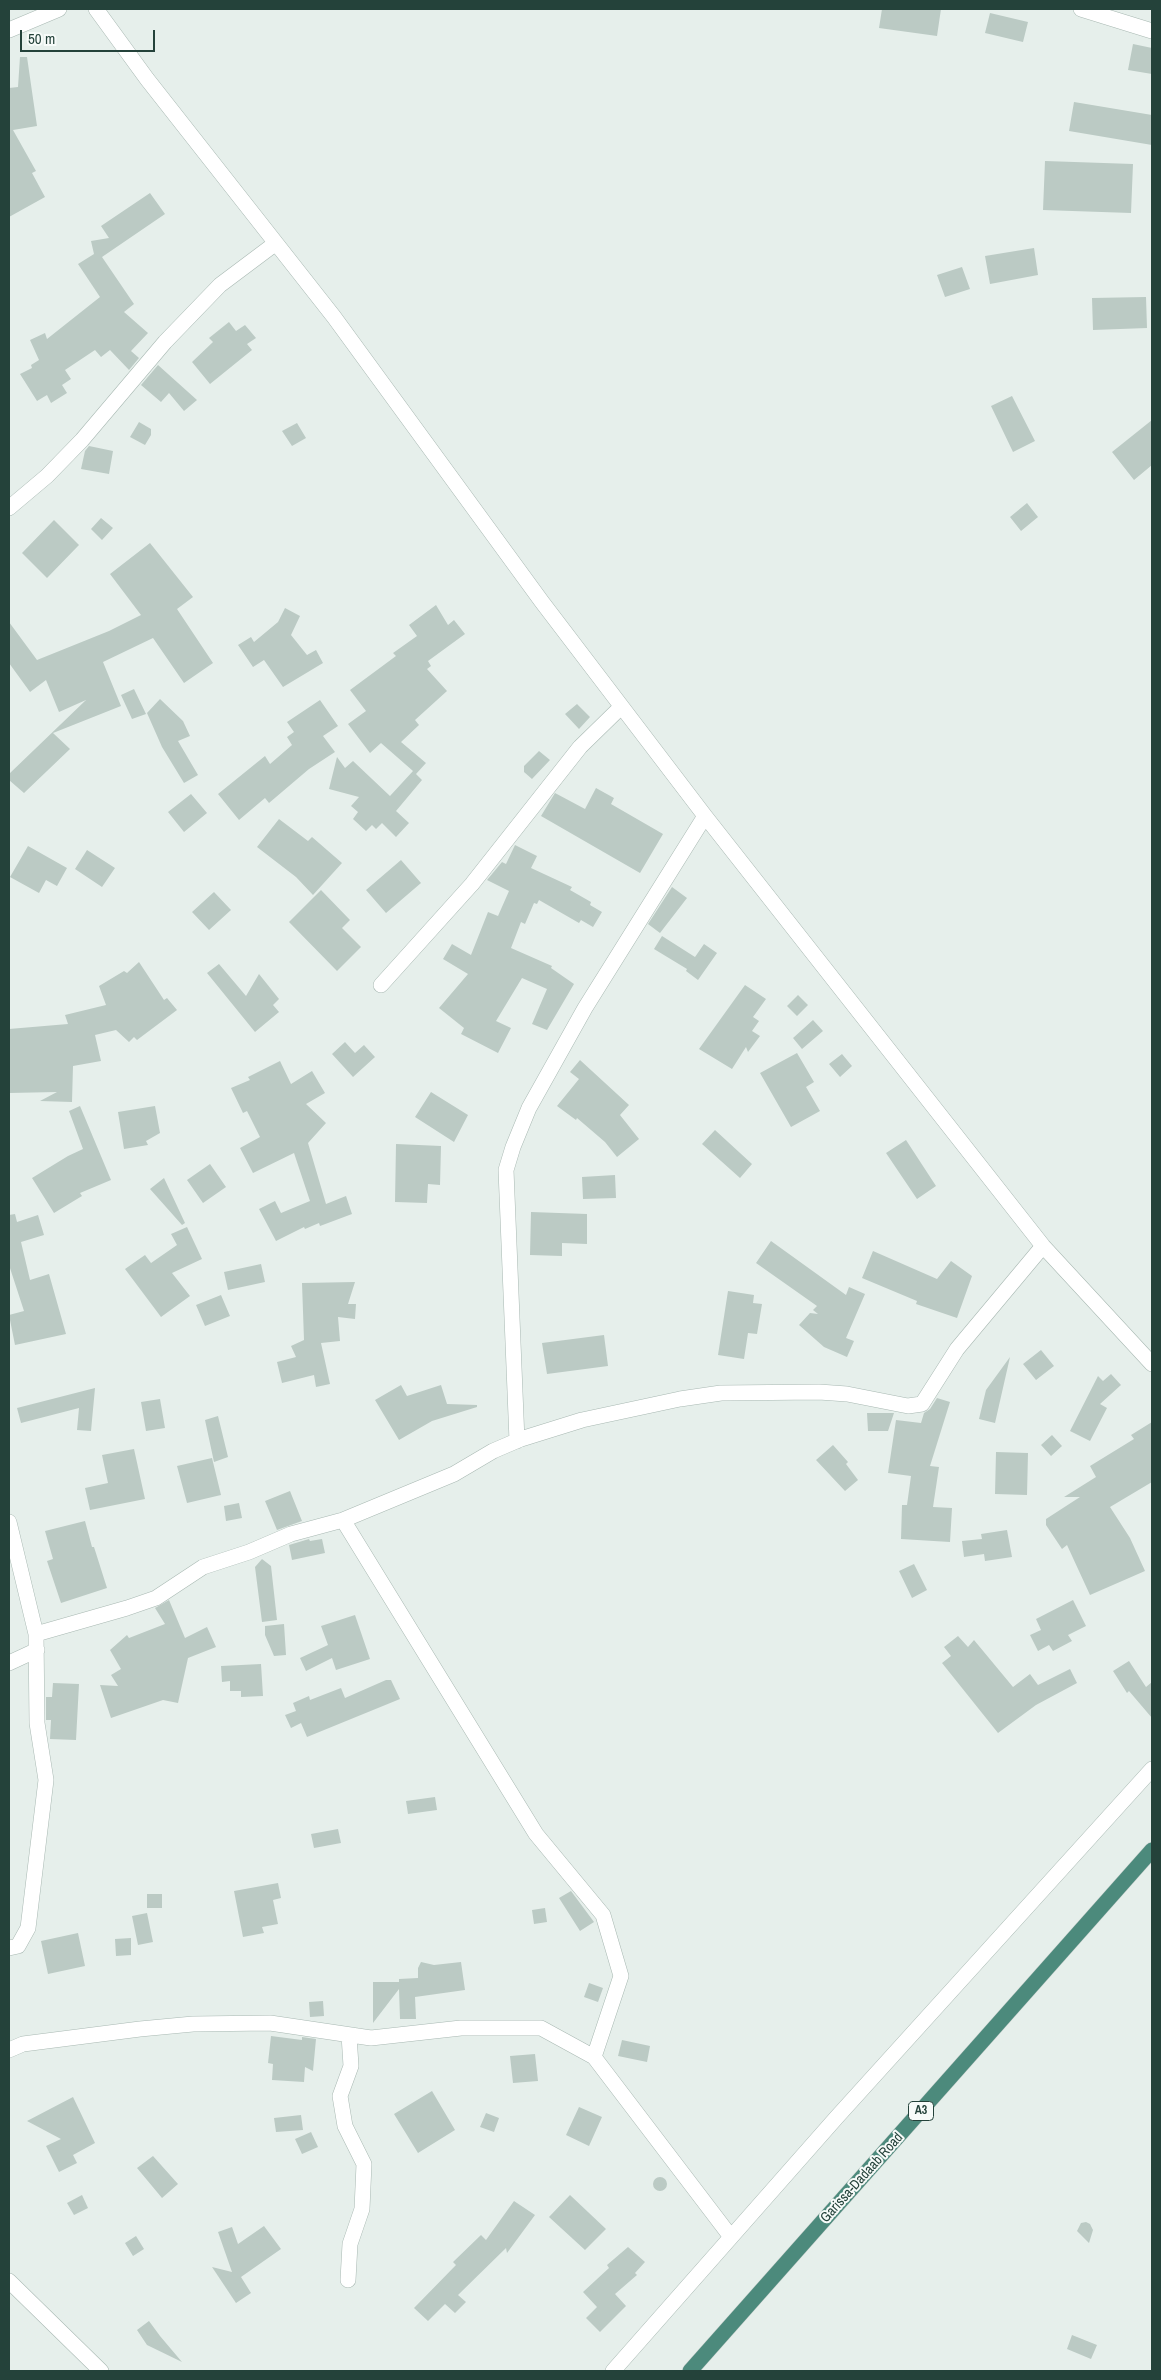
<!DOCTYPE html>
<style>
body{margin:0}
#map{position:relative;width:1161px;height:2380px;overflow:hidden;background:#e6efeb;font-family:"Archivo Narrow",sans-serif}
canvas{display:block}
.frame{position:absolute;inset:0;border:10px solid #24423a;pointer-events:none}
.scale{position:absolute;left:20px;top:30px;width:135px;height:22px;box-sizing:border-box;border:2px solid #24423a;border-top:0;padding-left:6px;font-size:15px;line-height:18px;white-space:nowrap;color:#24423a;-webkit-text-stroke:4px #f7fbf9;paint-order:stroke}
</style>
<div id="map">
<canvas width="1161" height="2380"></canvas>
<div class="frame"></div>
<div class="scale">50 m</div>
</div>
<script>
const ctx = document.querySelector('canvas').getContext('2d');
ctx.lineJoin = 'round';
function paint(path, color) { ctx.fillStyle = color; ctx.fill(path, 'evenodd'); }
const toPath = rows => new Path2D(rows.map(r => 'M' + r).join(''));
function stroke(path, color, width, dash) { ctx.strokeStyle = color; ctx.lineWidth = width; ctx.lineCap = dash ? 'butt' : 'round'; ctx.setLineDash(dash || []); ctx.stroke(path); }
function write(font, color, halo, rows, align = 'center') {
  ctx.font = font + ' "Archivo Narrow",sans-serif'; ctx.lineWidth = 4; ctx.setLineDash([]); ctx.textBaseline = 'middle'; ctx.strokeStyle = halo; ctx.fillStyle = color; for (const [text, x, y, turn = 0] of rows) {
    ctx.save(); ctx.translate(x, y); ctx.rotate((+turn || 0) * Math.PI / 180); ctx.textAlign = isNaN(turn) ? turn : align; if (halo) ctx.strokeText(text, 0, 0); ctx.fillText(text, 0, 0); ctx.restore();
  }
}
paint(toPath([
 [882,9,941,9,937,36,879,28],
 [990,13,1028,22,1023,42,985,33],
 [1133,44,1152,48,1152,74,1128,70],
 [20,57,27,57,37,126,13,130,36,171,32,173,45,197,9,217,9,88,18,87],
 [1074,102,1152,115,1152,145,1069,131],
 [1045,161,1133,164,1131,213,1043,210],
 [150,193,165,214,102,257,134,304,124,312,148,333,131,351,139,358,129,370,110,350,101,357,95,350,65,370,71,379,62,385,67,393,51,403,47,395,37,401,20,374,32,368,31,365,39,360,30,340,45,333,47,339,100,297,78,264,94,254,91,241,109,238,101,226],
 [1034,248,1038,275,990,284,985,256],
 [962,267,970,289,945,297,937,275],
 [1146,297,1147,328,1093,330,1092,298],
 [229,322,236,331,245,325,256,338,247,344,252,350,210,384,192,362,213,342,209,338],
 [158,365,197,400,184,411,169,393,161,402,141,385],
 [1012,396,1035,441,1013,452,991,406],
 [1152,420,1152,465,1134,480,1112,452],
 [139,422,151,429,151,435,145,445,130,437],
 [297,423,306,438,292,446,282,431],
 [89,446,113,451,109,474,81,469,85,451],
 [1027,503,1038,517,1021,531,1010,517],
 [101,518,113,528,102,540,91,529],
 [54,520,79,545,47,578,22,553],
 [150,543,193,597,177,609,213,663,184,683,153,638,103,662,121,706,53,733,70,749,24,793,9,780,9,774,86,700,59,712,46,680,30,692,9,663,9,622,37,660,109,631,141,615,110,574],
 [436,605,448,625,454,620,465,634,428,661,431,666,427,669,447,691,415,720,419,725,401,742,426,763,416,774,422,780,396,811,409,823,396,837,382,823,376,829,372,825,366,831,353,819,358,812,351,806,359,797,329,789,337,757,345,768,353,761,390,796,413,771,381,743,370,753,348,724,366,711,350,690,396,656,393,653,417,636,409,625],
 [285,608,300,616,291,635,307,655,316,650,323,663,283,687,264,660,253,667,238,645,251,637,254,642,278,622],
 [134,689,146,714,132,719,121,695],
 [160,699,183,721,190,736,178,741,198,775,184,783,162,747,147,713],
 [320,700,338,726,323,736,335,752,309,769,269,803,265,798,239,820,218,794,265,756,270,764,292,745,287,737,294,732,287,722],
 [577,704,590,717,579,729,565,714],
 [539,751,550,760,532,779,524,772,524,766],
 [596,788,614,798,611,804,663,834,640,873,541,816,555,793,585,809],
 [191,794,207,813,184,832,168,812],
 [279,819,308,841,312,837,342,863,313,895,296,877,257,847],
 [515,845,537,856,531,868,572,887,570,890,591,902,590,905,602,912,593,927,581,920,579,923,539,900,537,904,534,903,525,924,521,922,511,948,552,966,551,968,574,984,547,1030,532,1024,547,989,522,978,496,1021,511,1028,498,1053,461,1034,464,1028,439,1008,468,974,443,959,452,944,471,955,488,912,498,916,509,891,487,880,502,862,506,864],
 [28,846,67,868,57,886,46,880,39,893,10,877],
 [87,850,115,868,102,887,75,869],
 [401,860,421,883,386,913,366,890],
 [672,887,687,898,660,933,648,924],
 [321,890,350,920,342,928,361,947,337,971,289,922],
 [214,892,231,910,209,930,192,912],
 [662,936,695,957,704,944,717,953,698,980,686,971,687,969,654,949],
 [139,962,164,1000,167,998,177,1010,137,1040,134,1037,129,1042,116,1030,95,1035,101,1061,73,1066,72,1102,40,1101,57,1092,9,1093,9,1029,68,1024,65,1015,106,1005,99,986,124,971,127,973],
 [219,964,246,996,259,974,279,999,273,1005,279,1012,255,1032,207,973],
 [745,985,766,999,753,1017,759,1021,752,1031,760,1036,748,1052,746,1047,732,1069,699,1049],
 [798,995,808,1005,797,1016,787,1006],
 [813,1020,823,1031,802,1049,793,1038],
 [345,1042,355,1053,364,1045,375,1057,353,1077,332,1054],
 [797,1053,814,1082,806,1087,820,1111,791,1127,760,1073],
 [842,1054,852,1066,840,1077,829,1064],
 [580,1060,629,1105,620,1115,639,1139,617,1157,605,1142,577,1118,576,1120,557,1106,579,1079,570,1072],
 [280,1061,291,1084,312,1071,325,1093,306,1104,326,1123,308,1143,326,1204,346,1196,352,1214,320,1226,319,1223,305,1229,304,1227,276,1241,259,1209,275,1201,281,1213,310,1201,294,1153,253,1173,240,1148,260,1137,247,1111,243,1113,231,1088,250,1080,248,1077],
 [431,1092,468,1115,454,1142,415,1117],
 [80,1106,111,1180,80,1193,82,1196,54,1213,32,1178,68,1156,83,1149,69,1111],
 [155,1106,160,1133,146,1141,148,1145,124,1149,118,1112],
 [715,1130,752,1164,740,1178,702,1144],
 [906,1140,936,1186,917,1199,886,1153],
 [396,1144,441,1146,440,1185,428,1184,427,1203,395,1202],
 [210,1164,226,1187,203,1203,187,1180],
 [615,1175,616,1198,583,1199,582,1177],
 [164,1178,185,1223,182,1225,150,1189],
 [531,1212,587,1214,587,1244,562,1243,562,1256,530,1255],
 [15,1214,17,1222,38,1215,44,1235,21,1242,30,1280,49,1274,66,1334,15,1345,9,1315,24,1311,9,1265,9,1215],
 [187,1227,202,1259,172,1273,190,1296,161,1317,125,1269,145,1255,151,1263,177,1245,171,1234],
 [771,1241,846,1295,849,1287,865,1294,846,1338,854,1341,847,1357,824,1347,799,1325,810,1313,818,1314,813,1310,817,1306,756,1263],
 [873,1251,937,1279,951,1261,972,1276,957,1318,916,1304,917,1301,862,1278],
 [261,1264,265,1282,228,1290,224,1272],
 [355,1282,348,1304,356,1304,355,1319,338,1317,340,1341,321,1343,330,1384,316,1387,314,1375,282,1383,277,1362,296,1357,291,1346,304,1340,302,1283],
 [728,1291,754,1295,753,1303,762,1304,757,1334,748,1333,744,1359,718,1355],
 [221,1295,230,1316,205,1326,196,1305],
 [604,1335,608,1366,547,1374,542,1343],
 [1041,1350,1054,1366,1036,1380,1023,1364],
 [1010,1357,995,1423,979,1419,986,1390],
 [1111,1374,1121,1385,1100,1404,1107,1408,1090,1441,1070,1431,1098,1376,1103,1381],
 [401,1385,407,1396,441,1385,447,1404,477,1405,477,1407,432,1421,399,1440,375,1400],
 [95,1388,91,1431,77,1430,79,1408,21,1423,17,1408],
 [937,1398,950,1402,930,1466,939,1467,933,1507,952,1508,950,1542,901,1539,902,1505,907,1505,911,1476,888,1473,896,1420,921,1423,924,1413,930,1409],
 [160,1399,165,1428,146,1431,141,1402],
 [867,1413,894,1413,888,1431,868,1431],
 [218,1416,228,1457,214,1462,205,1420],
 [1152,1422,1152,1482,1110,1507,1130,1538,1145,1571,1090,1595,1067,1545,1062,1549,1046,1525,1046,1519,1080,1497,1064,1497,1096,1477,1090,1466,1134,1439,1131,1435],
 [1052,1435,1062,1446,1051,1456,1041,1445],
 [833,1445,848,1462,846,1464,858,1480,845,1491,816,1460],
 [134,1449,145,1499,90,1510,85,1488,108,1483,102,1455],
 [996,1452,1028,1453,1027,1495,995,1494],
 [212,1458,221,1495,187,1503,177,1466],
 [290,1491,302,1521,277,1530,265,1501],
 [239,1503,242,1518,226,1521,224,1506],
 [85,1521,92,1547,94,1547,107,1588,61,1603,47,1561,53,1559,45,1531],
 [1007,1530,1012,1557,985,1561,984,1554,964,1557,962,1541,982,1539,981,1534],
 [309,1539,310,1541,322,1539,325,1553,292,1560,289,1545],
 [262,1559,271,1566,277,1620,262,1622,255,1567],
 [914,1564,927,1590,912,1598,899,1571],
 [169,1600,185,1638,207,1627,216,1647,188,1658,178,1703,163,1700,111,1718,100,1685,118,1686,111,1675,121,1669,110,1650,127,1635,129,1638,165,1624,155,1608],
 [1073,1600,1086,1626,1068,1635,1072,1641,1053,1651,1049,1645,1038,1651,1030,1635,1041,1630,1036,1619],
 [355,1615,370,1659,336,1670,332,1658,306,1671,300,1658,328,1645,321,1626],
 [284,1624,286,1655,274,1656,265,1635,265,1626],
 [958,1636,968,1647,974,1640,1013,1687,1030,1674,1038,1685,1070,1669,1077,1683,1036,1705,998,1733,942,1663,951,1656,944,1647],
 [1129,1661,1146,1687,1152,1682,1152,1718,1129,1691,1127,1693,1113,1671],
 [261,1664,263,1696,241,1697,241,1691,230,1691,230,1681,222,1682,221,1666],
 [386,1680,391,1680,400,1699,307,1737,301,1723,291,1728,285,1715,296,1711,293,1703,309,1696,310,1700,341,1688,345,1698],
 [53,1683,79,1684,76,1740,50,1739,51,1720,46,1720,46,1697,52,1697],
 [435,1797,437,1810,408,1814,406,1801],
 [338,1829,341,1843,314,1848,311,1834],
 [278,1883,281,1898,273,1900,278,1924,262,1927,264,1933,243,1937,234,1891],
 [571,1891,594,1922,580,1931,559,1898],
 [147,1894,162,1894,162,1908,147,1908],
 [545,1908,547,1922,534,1924,532,1910],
 [147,1913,153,1942,138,1945,132,1916],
 [78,1933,85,1966,48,1974,41,1941],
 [131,1938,131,1955,116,1956,115,1939],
 [421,1962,434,1965,461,1962,465,1990,415,1997,416,2019,400,2019,399,1989,373,2023,373,1982,399,1982,399,1979,418,1978,418,1968],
 [589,1983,603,1988,598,2002,584,1997],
 [323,2001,324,2016,310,2017,309,2002],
 [271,2036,302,2040,302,2037,316,2039,313,2071,305,2067,304,2082,272,2080,273,2064,268,2063],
 [622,2040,650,2046,647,2062,618,2056],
 [535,2054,538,2081,513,2083,510,2056],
 [432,2091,455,2130,418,2153,394,2114],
 [73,2097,95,2143,73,2155,77,2163,59,2172,46,2146,61,2139,27,2121],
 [579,2107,602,2117,589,2146,566,2135],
 [486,2113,499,2118,494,2132,480,2127],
 [301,2115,303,2130,276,2132,274,2118],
 [311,2132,318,2147,302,2154,295,2139],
 [153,2156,178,2184,162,2198,137,2168],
 '653 2184a7 7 0 1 1 14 0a7 7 0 1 1-14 0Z',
 [82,2195,88,2208,74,2215,67,2203],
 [570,2195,606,2229,585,2250,549,2217],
 [514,2201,535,2215,507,2253,506,2248,458,2295,466,2302,455,2313,445,2304,428,2321,414,2308,456,2265,453,2262,481,2235,486,2240],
 [1086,2222,1090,2224,1093,2230,1089,2243,1077,2231,1081,2223],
 [264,2226,281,2249,241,2277,251,2293,236,2303,212,2267,232,2272,218,2232,232,2227,238,2244],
 [136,2236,144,2249,133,2256,125,2243],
 [628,2247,645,2262,635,2273,637,2275,615,2294,626,2306,600,2332,586,2318,597,2307,583,2292,609,2268,607,2265],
 [149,2321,160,2336,182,2362,147,2345,137,2330],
 [1072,2335,1097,2345,1091,2359,1067,2349]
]), '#bbcac4');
const minor = toPath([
 [96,9,147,79,334,317,542,602,705,816,1043,1246,1152,1364],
 [1081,9,1152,31],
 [9,30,59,9],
 [9,508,47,476,82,440,165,342,220,285,276,243],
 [381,985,472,884,580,747,621,707],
 [517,1441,506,1170,513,1147,529,1108,585,1008,705,816],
 [343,1520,536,1834,603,1915,621,1976,594,2057,731,2237],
 [9,1522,36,1634,37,1723,46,1780,28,1928,18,1946,9,1948],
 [36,1634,127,1608,156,1598,203,1567,249,1552,291,1534,343,1520,454,1474,493,1451,521,1439,582,1420,680,1399,721,1393,819,1392,847,1394,908,1406,922,1404,957,1349,1043,1246],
 [9,1663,37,1650],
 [9,2050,23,2044,140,2029,193,2024,270,2023,371,2038,461,2028,541,2028,594,2057],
 [348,2280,350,2244,362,2209,364,2164,345,2126,340,2096,351,2066,349,2035],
 [9,2281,101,2371],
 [613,2371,836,2118,1152,1769]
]);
const trunk = toPath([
 [690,2371,1152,1850]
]);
stroke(minor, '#a8b8b2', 16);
stroke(trunk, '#c2cac8', 16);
stroke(minor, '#fff', 15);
stroke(trunk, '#4c8a7c', 15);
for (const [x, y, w] of [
 [921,2111,25]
]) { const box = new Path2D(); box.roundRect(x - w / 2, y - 9.5, w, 19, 4); ctx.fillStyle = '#f7fbf9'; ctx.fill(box); stroke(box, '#24423a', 1); }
write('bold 12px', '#24423a', null, [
 ["A3",921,2111]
]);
write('14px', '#24423a', '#f7fbf9', [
 ["Garissa-Dadaab Road",862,2178,-48]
]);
</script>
